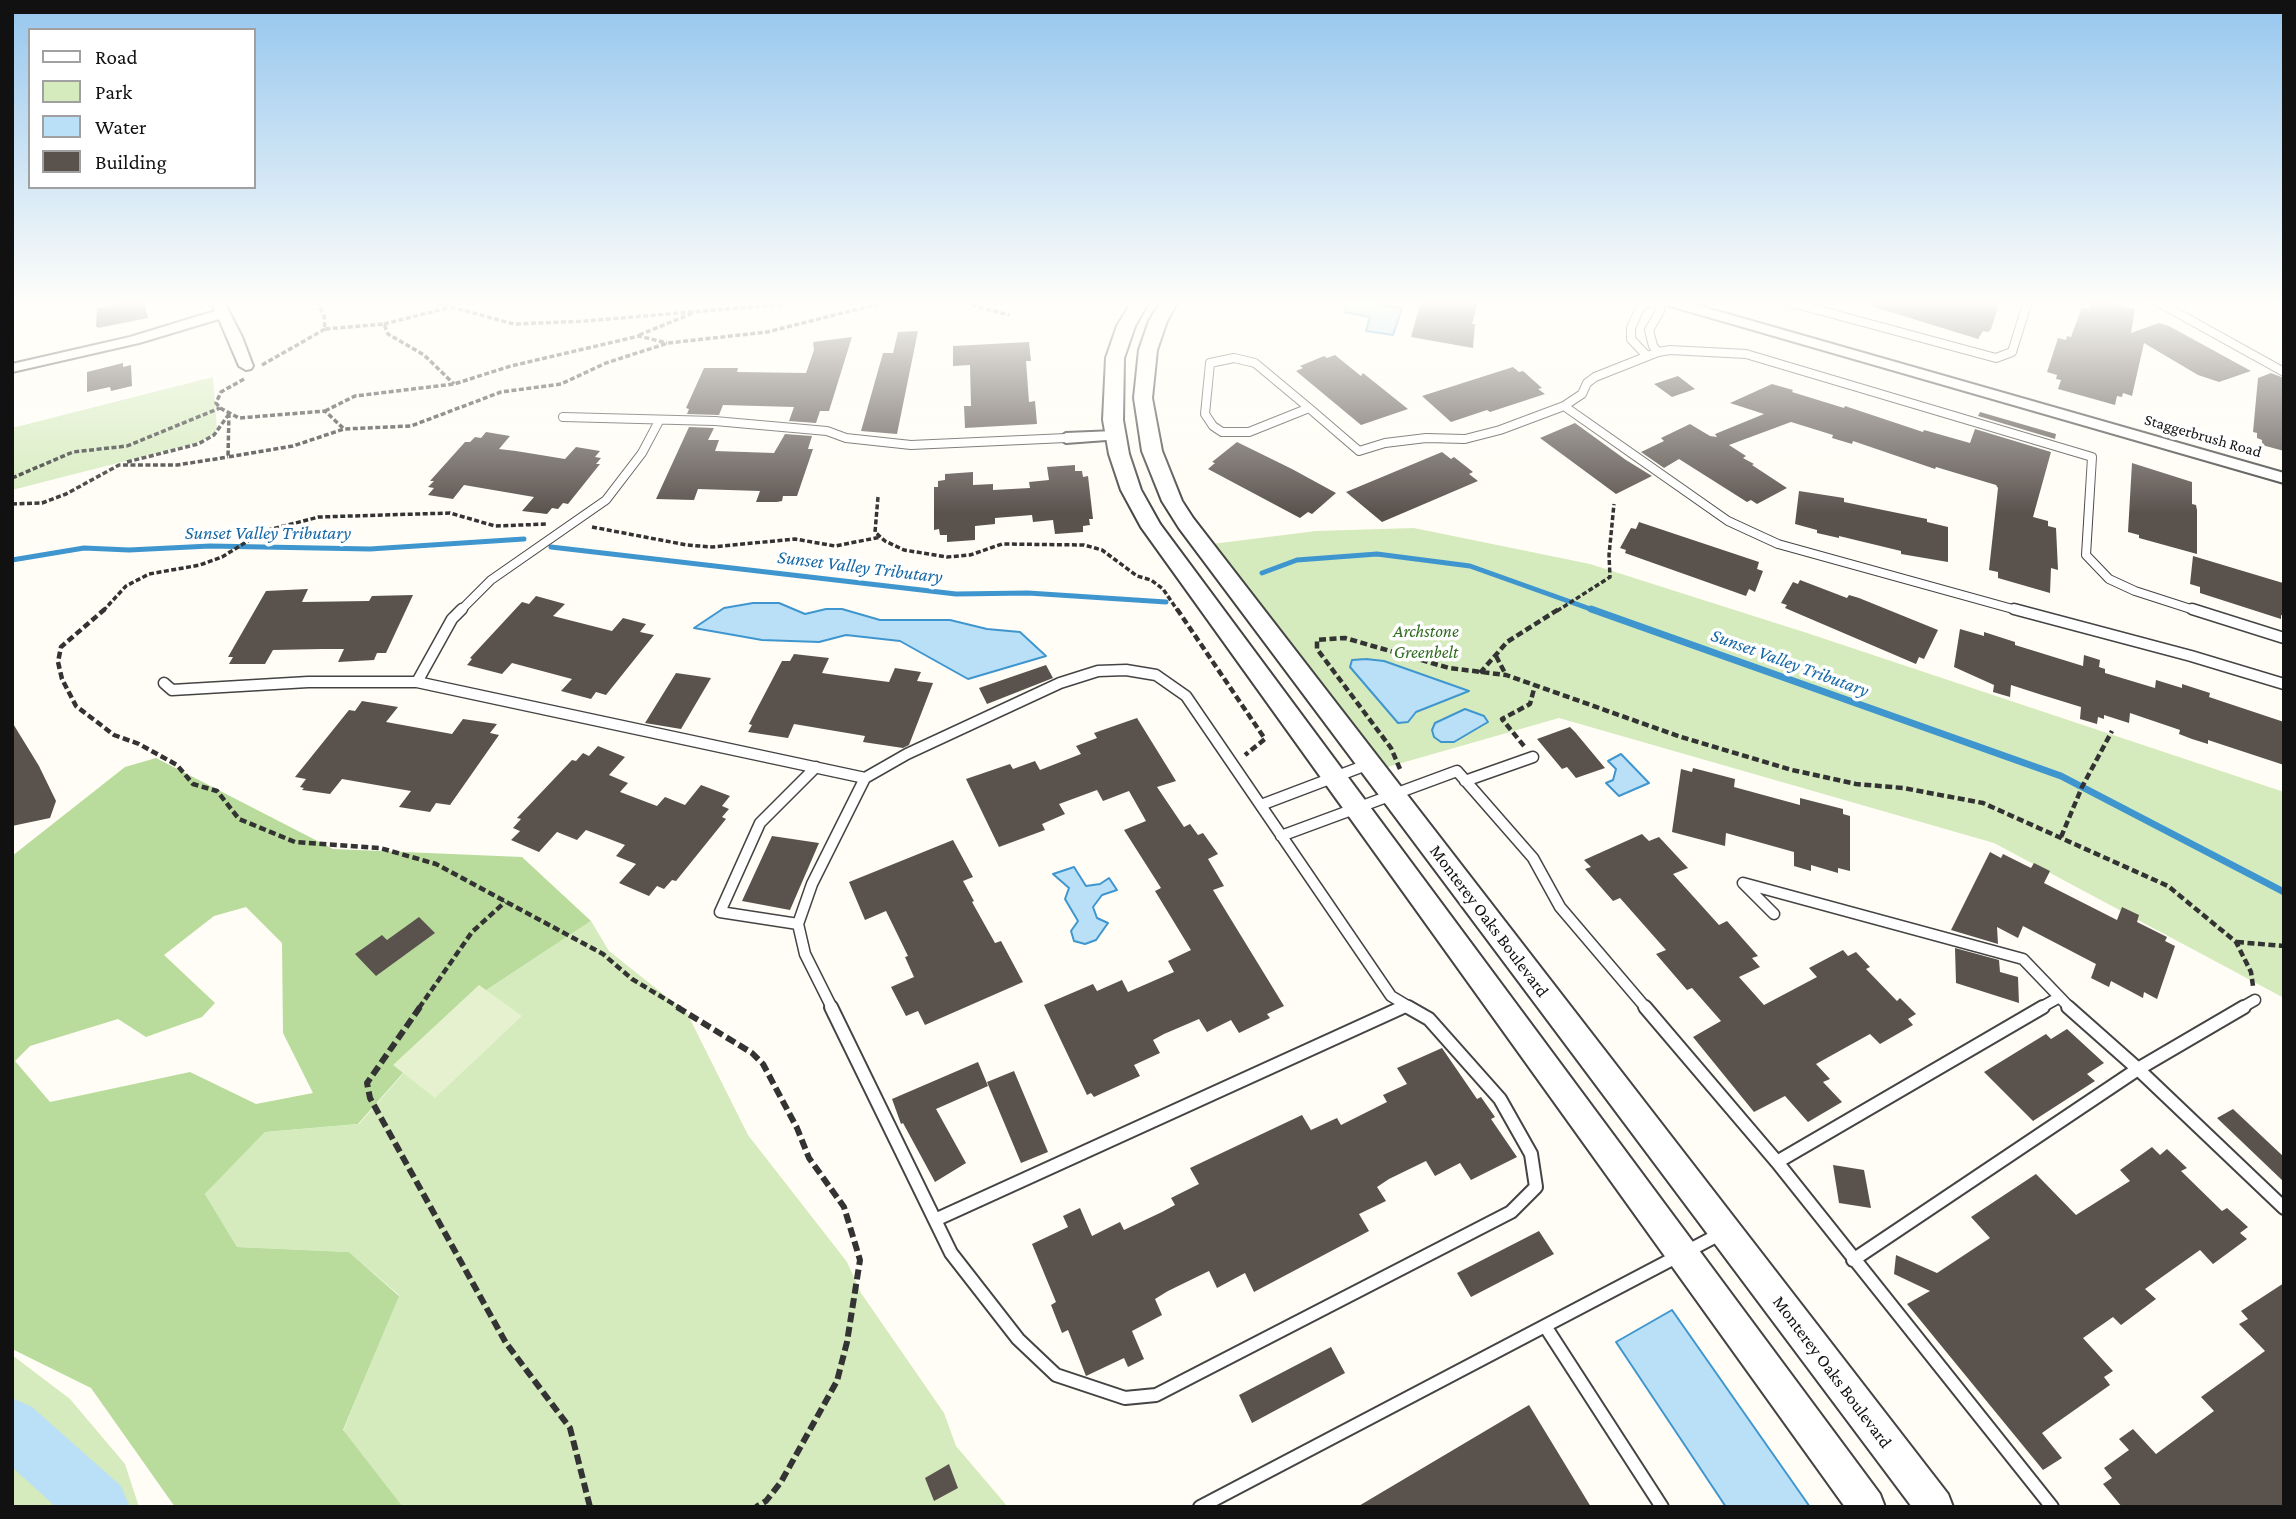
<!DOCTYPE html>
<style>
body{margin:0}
#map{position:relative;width:2296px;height:1519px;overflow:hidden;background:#fffdf5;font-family:"Crimson Pro",serif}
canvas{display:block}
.frame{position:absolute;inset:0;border:14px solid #111;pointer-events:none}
.legend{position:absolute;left:28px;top:28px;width:228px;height:161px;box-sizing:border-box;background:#fff;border:2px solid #a0a0a0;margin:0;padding:9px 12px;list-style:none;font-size:21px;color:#111}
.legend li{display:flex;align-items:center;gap:14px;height:35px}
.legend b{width:35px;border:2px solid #a0a0a0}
</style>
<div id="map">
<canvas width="2296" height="1519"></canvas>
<div class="frame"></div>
<ul class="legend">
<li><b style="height:9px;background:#fff"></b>Road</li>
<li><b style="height:19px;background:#d5ebbd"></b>Park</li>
<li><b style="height:19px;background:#b9e0f7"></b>Water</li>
<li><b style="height:19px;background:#5a524d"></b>Building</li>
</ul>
</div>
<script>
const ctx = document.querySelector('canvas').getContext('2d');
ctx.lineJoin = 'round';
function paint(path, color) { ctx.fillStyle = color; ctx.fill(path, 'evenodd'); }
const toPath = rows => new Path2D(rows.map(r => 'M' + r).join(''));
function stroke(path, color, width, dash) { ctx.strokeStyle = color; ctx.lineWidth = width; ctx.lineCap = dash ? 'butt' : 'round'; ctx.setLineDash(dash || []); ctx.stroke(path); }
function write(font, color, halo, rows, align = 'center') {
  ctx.font = font + ' "Crimson Pro",serif'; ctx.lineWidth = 7; ctx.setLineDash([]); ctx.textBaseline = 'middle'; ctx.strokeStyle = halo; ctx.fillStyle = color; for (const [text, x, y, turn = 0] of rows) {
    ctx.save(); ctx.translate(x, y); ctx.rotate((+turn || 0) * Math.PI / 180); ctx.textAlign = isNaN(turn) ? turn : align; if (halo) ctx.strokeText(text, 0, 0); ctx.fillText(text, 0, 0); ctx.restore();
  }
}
paint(toPath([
 [213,377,217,429,212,435,196,443,12,490,12,428],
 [1414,528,1590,564,1807,633,2284,792,2284,998,1994,843,1559,718,1384,768,1212,544,1316,531],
 [591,921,609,951,687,1013,748,1135,847,1262,861,1293,944,1413,956,1446,1008,1507,403,1507,343,1431,399,1295,349,1252,237,1247,205,1194,265,1132,359,1124,462,1006],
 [12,1355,70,1399,125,1464,139,1507,12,1507]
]), '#d5ebbd');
paint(toPath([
 [156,758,333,849,522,857,591,921,462,1006,358,1124,265,1132,205,1194,237,1247,349,1252,399,1296,343,1430,403,1507,175,1507,91,1388,12,1349,12,856,125,767],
 [246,907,282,943,283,1033,313,1093,256,1104,190,1072,50,1102,15,1061,30,1046,118,1019,146,1037,202,1017,215,1003,164,955,214,916]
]), '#b9dc9c');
paint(toPath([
 [593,301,693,301,665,307,626,309],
 [479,985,522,1016,435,1098,393,1065]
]), '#e6f2cf');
const water = toPath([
 [1348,301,1402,308,1393,335,1366,331,1370,317,1344,312,1348,301],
 [753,603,779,603,805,614,826,609,842,609,880,620,950,620,987,629,1020,632,1046,656,968,679,900,641,846,635,819,642,762,640,694,628,724,608,753,603],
 [1366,659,1384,661,1469,691,1416,712,1408,722,1398,723,1350,667,1352,660,1366,659],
 [1465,709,1484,716,1488,722,1454,742,1441,742,1434,737,1432,730,1435,723,1465,709],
 [1621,754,1649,783,1619,796,1606,783,1613,780,1616,769,1608,761,1621,754],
 [1074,867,1086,886,1100,884,1109,878,1117,890,1102,895,1093,907,1097,918,1108,923,1096,940,1085,944,1074,941,1071,931,1078,921,1065,899,1069,888,1053,874,1074,867],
 [1672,1310,1810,1507,1726,1507,1616,1342,1672,1310]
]);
paint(water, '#b9e0f7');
stroke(water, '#3f96cf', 2);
stroke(toPath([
 [551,547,956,594,1028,593,1166,602],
 [12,560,84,548,129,550,210,546,370,549,524,539],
 [1262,573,1297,560,1377,554,1470,566,1596,611]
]), '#3f96cf', 5);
stroke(toPath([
 [1591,609,2061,776,2284,892]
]), '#3f96cf', 7);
paint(toPath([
 [12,1398,32,1407,121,1486,130,1507,56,1507,12,1467,12,1398]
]), '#b9e0f7');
paint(toPath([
 [130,301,144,301,148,318,98,328,96,326,97,308],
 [1421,301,1478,301,1472,324,1475,324,1473,348,1411,337],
 [1872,301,2000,301,1991,329,1988,332,1983,331,1978,339,1871,306],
 [2091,301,2103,301,2135,309,2131,333,2159,323,2169,326,2251,371,2219,382,2198,375,2144,343,2132,396,2123,393,2122,397,2117,396,2115,405,2058,389,2061,380,2056,379,2057,375,2047,372,2058,338,2066,340,2067,336,2071,337,2082,307,2089,309],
 [918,331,897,434,861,431,883,353,893,353,898,332],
 [852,337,829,411,820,411,816,423,789,421,794,407,723,405,719,415,687,414,689,409,686,408,704,368,738,368,737,372,806,373,814,350,813,342],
 [1029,342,1031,361,1026,361,1029,402,1035,401,1037,424,965,428,964,406,971,406,970,365,953,366,953,346],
 [1335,355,1361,376,1363,373,1408,409,1361,425,1296,371,1303,368,1300,366,1324,356,1327,358],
 [123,363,123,367,131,365,132,386,111,391,110,387,87,392,87,372],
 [1513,367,1519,372,1523,371,1542,388,1538,389,1545,394,1490,412,1487,410,1451,422,1422,396],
 [2271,373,2284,378,2284,451,2262,445,2262,440,2257,438,2257,433,2253,432,2258,378],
 [1678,376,1695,389,1672,397,1654,384],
 [1772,384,1793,390,1792,392,1844,408,1845,406,1923,432,1924,430,1970,443,1975,429,2051,452,2033,517,2048,521,2048,526,2056,528,2058,570,2051,568,2050,593,1998,578,1998,572,1989,570,1998,488,1996,485,1936,467,1935,469,1853,441,1852,444,1832,438,1833,435,1791,422,1729,445,1746,456,1743,458,1754,464,1752,465,1787,488,1757,504,1751,500,1747,502,1679,459,1664,468,1641,452,1664,441,1661,438,1690,424,1710,436,1717,437,1715,434,1764,414,1730,403],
 [1980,412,2056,434,2055,439,1978,416],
 [1575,423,1626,460,1652,476,1616,494,1540,438],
 [689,427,714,428,708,440,719,440,715,451,774,453,785,434,812,436,808,449,813,449,797,496,783,496,782,501,777,502,756,502,760,491,698,489,694,500,656,499],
 [486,432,510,436,499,449,516,451,565,459,576,447,600,451,595,457,601,458,596,464,600,464,568,504,563,503,558,509,552,508,547,514,522,511,534,497,464,485,453,499,428,495,434,488,428,487,434,481,430,481,465,442,470,442,475,437,481,438],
 [1237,442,1292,469,1336,493,1312,514,1308,512,1300,518,1208,469,1215,463,1212,462],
 [1442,452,1451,459,1454,457,1473,472,1469,474,1478,481,1382,522,1346,492],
 [2132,463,2192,482,2192,504,2196,505,2197,510,2197,554,2139,538,2139,535,2128,532],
 [1075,465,1075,471,1082,471,1083,477,1088,476,1093,519,1089,519,1090,525,1083,526,1083,532,1055,534,1053,520,1033,522,1032,515,995,518,995,524,975,526,975,540,947,542,947,535,940,535,939,529,934,530,934,487,938,487,938,481,945,480,945,474,973,472,973,485,993,484,993,490,1030,488,1029,482,1049,480,1047,467],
 [1799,491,1844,498,1844,502,1927,519,1927,522,1948,527,1948,562,1901,554,1901,551,1839,536,1839,538,1817,533,1817,530,1795,524],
 [1639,522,1759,562,1757,569,1763,571,1755,592,1749,589,1746,596,1625,553,1626,550,1620,548,1631,528,1636,529],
 [2193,556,2283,583,2284,616,2281,615,2281,619,2200,593,2200,587,2190,584],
 [1800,580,1847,598,1849,595,1859,598,1938,630,1924,659,1919,657,1916,664,1785,608,1787,605,1781,603,1793,582,1798,584],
 [308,589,302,602,369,601,372,596,413,595,386,653,377,653,374,660,338,662,344,649,322,649,273,650,265,664,229,664,233,657,228,657,266,591],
 [536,596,565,604,553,616,612,631,623,618,646,624,640,632,654,635,606,695,596,692,591,699,561,691,572,679,512,663,502,674,467,665,472,659,470,658,522,602,529,604],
 [1960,629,1984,636,1984,632,2015,642,2015,645,2083,666,2084,655,2100,660,2099,667,2105,669,2105,673,2155,688,2156,680,2182,688,2182,684,2210,693,2209,697,2284,722,2284,765,2208,740,2208,744,2192,739,2179,734,2180,730,2130,713,2129,723,2104,715,2104,719,2098,717,2097,724,2080,719,2081,707,2042,695,2011,685,2010,697,1993,692,1994,685,1954,667],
 [794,654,829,658,822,673,843,676,889,682,895,668,921,672,917,681,933,683,909,745,903,748,863,742,865,736,794,724,788,738,748,732,752,725,749,724,782,661,790,661],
 [1046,665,1053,678,987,704,979,688],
 [676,673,711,678,681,729,645,723],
 [362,701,398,707,386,722,452,734,463,719,497,724,490,733,499,735,450,805,436,803,430,812,399,807,411,791,342,779,330,794,302,790,304,788,300,787,306,779,295,777,349,710,355,711],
 [1137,718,1176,781,1157,787,1184,827,1190,824,1198,835,1203,833,1218,854,1208,859,1224,886,1213,890,1284,1006,1267,1014,1270,1018,1239,1033,1231,1020,1207,1032,1199,1019,1164,1034,1153,1040,1160,1053,1134,1065,1140,1076,1094,1097,1091,1093,1087,1095,1044,1005,1093,984,1097,991,1122,980,1128,992,1174,972,1168,961,1191,950,1155,891,1161,888,1124,830,1146,821,1129,791,1103,801,1097,790,1059,804,1065,814,1042,824,1045,830,999,847,966,779,1010,764,1013,769,1035,761,1040,770,1081,754,1076,746,1097,738,1094,733],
 [12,722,39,766,56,801,50,818,12,826],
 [1570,727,1575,732,1605,768,1576,778,1567,767,1562,769,1537,739],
 [598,746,625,757,609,775,628,783,620,792,657,806,665,797,685,805,701,785,730,796,722,806,729,809,722,817,726,819,676,881,672,880,664,889,657,886,649,896,619,883,636,864,616,856,625,845,586,830,577,840,557,832,539,852,511,840,520,831,513,828,521,819,517,818,572,760,576,761,583,753,589,756],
 [1693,768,1735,779,1734,787,1800,805,1800,798,1843,809,1843,814,1850,816,1850,871,1838,868,1838,873,1811,865,1811,871,1794,866,1794,852,1726,833,1725,846,1672,832,1681,769,1692,772],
 [1642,834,1649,841,1659,837,1688,868,1673,874,1719,925,1727,921,1758,956,1752,958,1760,967,1739,977,1764,1005,1817,977,1809,968,1843,950,1848,956,1856,952,1870,967,1866,969,1897,1001,1900,998,1916,1014,1908,1019,1913,1025,1880,1044,1870,1034,1816,1064,1830,1079,1823,1082,1842,1102,1808,1122,1785,1096,1754,1112,1693,1037,1721,1021,1692,988,1687,990,1656,954,1666,950,1620,898,1613,901,1585,869,1591,867,1584,860],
 [772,836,819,843,790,910,742,901],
 [953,840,973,877,963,881,974,901,972,902,995,943,1001,941,1023,982,925,1025,918,1011,906,1016,891,987,914,977,905,957,908,956,886,911,865,920,849,882],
 [1990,852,2001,858,2003,854,2031,868,2034,863,2050,871,2044,883,2117,920,2122,907,2139,915,2137,922,2167,937,2165,941,2175,946,2157,999,2144,992,2143,998,2111,981,2109,987,2091,978,2096,964,2023,926,2018,938,1997,927,1998,944,1951,930],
 [419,917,435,933,376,976,355,954,382,935,387,940],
 [1955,948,1999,960,2000,972,2018,977,2019,1003,1956,983],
 [2067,1029,2104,1063,2087,1074,2095,1081,2033,1121,1984,1072,2046,1034,2051,1039],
 [1442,1048,1477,1099,1481,1097,1495,1117,1491,1119,1517,1157,1471,1180,1460,1163,1435,1176,1426,1161,1389,1179,1377,1187,1386,1201,1359,1214,1369,1231,1254,1292,1245,1273,1217,1288,1209,1271,1168,1291,1155,1299,1162,1315,1132,1331,1144,1359,1128,1367,1124,1358,1086,1376,1068,1330,1062,1333,1051,1305,1056,1302,1032,1244,1068,1227,1063,1216,1080,1208,1092,1236,1120,1222,1124,1230,1162,1212,1175,1205,1171,1198,1199,1184,1190,1168,1302,1115,1311,1130,1337,1118,1341,1125,1387,1102,1383,1095,1407,1084,1397,1068],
 [978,1062,988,1086,936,1109,966,1163,935,1182,903,1123,901,1124,892,1099],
 [1014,1071,1048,1152,1021,1163,987,1082],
 [2233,1109,2284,1157,2284,1182,2217,1118],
 [2152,1147,2160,1155,2167,1149,2187,1168,2181,1171,2222,1211,2227,1208,2248,1227,2240,1233,2247,1239,2213,1264,2200,1250,2145,1289,2156,1299,2121,1325,2113,1317,2083,1338,2113,1371,2104,1377,2110,1385,2042,1433,2062,1458,2043,1470,1907,1304,1930,1291,1894,1274,1896,1255,1937,1273,1990,1238,1971,1217,2036,1174,2076,1215,2130,1181,2120,1170],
 [1833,1165,1864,1170,1871,1208,1839,1203],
 [1539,1231,1554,1254,1471,1297,1457,1273],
 [2284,1283,2284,1507,2122,1507,2103,1484,2112,1478,2104,1468,2129,1450,2119,1439,2133,1429,2156,1454,2214,1411,2201,1397,2265,1351,2239,1324,2248,1319,2241,1311],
 [1331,1347,1345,1373,1252,1423,1239,1395],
 [1529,1405,1591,1507,1357,1507],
 [949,1464,958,1488,934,1501,925,1478]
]), '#5a524d');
const serviceFar2 = toPath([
 [1785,301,1996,358,2012,352,2028,301],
 [2156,301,2284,372],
 [1658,352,1653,346,1649,330,1660,311,1661,301],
 [1646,355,1631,339,1631,328,1641,306,1655,301],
 [1234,358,1255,363,1309,408,1249,432,1222,432,1213,426,1205,414,1210,363,1234,358],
 [1564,406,1728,521,1778,544,2020,611],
 [1309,408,1359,451,1385,443,1426,438,1465,439,1500,430,1564,406,1582,394,1587,383,1595,377,1658,352,1670,350,1746,354,2092,457,2086,555,2109,579,2135,591,2197,611],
 [563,417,715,421,827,431,846,438,911,445,1066,438],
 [460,611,491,580,606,500,642,453,659,421]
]);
const serviceFar1 = toPath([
 [2014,609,2191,656,2284,684],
 [2192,609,2284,638],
 [417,682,452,619,462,609],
 [164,683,172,690,308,682,417,682,865,778],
 [1465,781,1533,757],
 [1261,805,1369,764],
 [1281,836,1457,771,1533,858,1560,907,1646,1008],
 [1774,914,1743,883,2023,959,2070,1008],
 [798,924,720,912,760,823,816,767],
 [832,1008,805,954,798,924,812,884,865,778,907,754,1060,683,1098,671,1126,670,1156,675,1186,696,1391,996,1411,1008],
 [1399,1008,1406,1005],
 [2040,1008,2058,998],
 [2241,1008,2255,1000]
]);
const service = toPath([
 [831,1007,951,1253,1018,1339,1056,1375,1125,1398,1156,1395,1511,1212,1536,1187,1531,1154,1500,1099,1429,1019,1408,1007],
 [1645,1007,1777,1162,2052,1507],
 [2068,1007,2138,1069,2284,1208],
 [1777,1162,2043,1007],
 [935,1220,1403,1007],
 [1853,1260,2138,1069,2244,1007],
 [1545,1326,1662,1507],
 [1200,1507,1722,1233]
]);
const minor = toPath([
 [211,301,224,302,242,337,253,366,251,369,246,370,239,366,219,319,139,343,12,372,12,364,130,337,215,311,211,301],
 [1661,301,1682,301,2284,473,2284,483,1663,304,1661,301],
 [1115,431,1123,436,1120,439,1066,443,1058,438,1066,433,1115,431]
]);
const tertiary = toPath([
 [1132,301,1149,301,1135,326,1124,358,1123,420,1129,454,1141,490,1160,524,1880,1494,1885,1507,1845,1507,1141,527,1121,490,1109,454,1103,420,1106,358,1117,326,1132,301],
 [1161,301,1178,301,1167,321,1157,350,1152,398,1162,451,1182,501,1193,518,1948,1494,1953,1507,1912,1507,1179,528,1162,501,1142,451,1134,398,1139,350,1149,321,1161,301]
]);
stroke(serviceFar2, '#444', 10);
stroke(serviceFar1, '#444', 13);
stroke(service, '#444', 16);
stroke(minor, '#444', 4);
stroke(tertiary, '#444', 4);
stroke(toPath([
 [317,301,324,316,325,329,384,324,388,334,424,355,454,384],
 [429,301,514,324,585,321,797,303],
 [957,301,1009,315],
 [384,324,447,308],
 [639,335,693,313],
 [262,365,325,329],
 [244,379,221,392,216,403,220,408,239,418,325,411,344,429],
 [325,411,355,396,454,384,511,366,639,336,667,343],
 [229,413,228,457,293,446,344,429,411,426,501,392,561,384,606,363,668,343,767,332,890,301],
 [127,462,198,444,214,435,229,414],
 [12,478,73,452,127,446,220,408],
 [878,497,875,532,885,541,904,550,947,557,970,555,1002,544,1084,545,1102,550,1137,576,1151,580,1163,589,1178,611],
 [12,504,42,503,66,494,119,465,177,465,228,457],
 [592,527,687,545,712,547,795,539,835,546,881,537],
 [103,611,126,586,149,574,200,565,222,557,264,531,319,517,450,513,495,526,548,524],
 [1557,611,1610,577,1609,555,1614,504]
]), '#333', 3.5, [5, 2.5]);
stroke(toPath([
 [105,609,61,647,58,662,62,679,76,706,114,735,139,744,177,765,193,784,217,791,239,819,295,842,380,848,436,864,603,954,632,979,680,1008],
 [1177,609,1265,739,1245,755],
 [1496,656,1506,675],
 [1480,673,1507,642,1559,609],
 [1524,746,1502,719,1530,704,1535,685],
 [1400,769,1391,748,1317,649,1317,640,1345,638,1449,668,1506,675,1681,737,1792,770,1856,784,1903,788,1983,803,2168,886,2236,942,2251,972,2253,986],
 [2061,837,2082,787,2112,731],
 [2237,942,2284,946],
 [419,1008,472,932,505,902]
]), '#333', 4.5, [7, 3.5]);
stroke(toPath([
 [420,1007,367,1083,370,1098,506,1343,570,1428,590,1507],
 [677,1007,752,1053,763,1064,797,1128,809,1158,844,1207,860,1260,847,1342,837,1381,781,1482,766,1501,756,1507]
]), '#333', 6, [10, 4.5]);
stroke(serviceFar2, '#fff', 8);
stroke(serviceFar1, '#fff', 10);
stroke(service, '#fff', 12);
paint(minor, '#fff');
paint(tertiary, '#fff');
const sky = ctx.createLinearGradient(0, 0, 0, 513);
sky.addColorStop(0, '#95c6ee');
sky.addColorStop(0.59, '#fffefa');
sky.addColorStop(1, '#fffefa00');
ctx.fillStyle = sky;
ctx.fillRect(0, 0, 2296, 513);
write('16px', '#111', '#fff', [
 ["Staggerbrush Road",2203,436,16]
]);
write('italic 18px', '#2f6b1f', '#fff', [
 ["Archstone",1426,631],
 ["Greenbelt",1426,652]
]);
write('18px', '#111', '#fff', [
 ["Monterey Oaks Boulevard",1489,921,53],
 ["Monterey Oaks Boulevard",1832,1372,53]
]);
write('italic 19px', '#1768a6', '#fff', [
 ["Sunset Valley Tributary",268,533],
 ["Sunset Valley Tributary",860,567,7],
 ["Sunset Valley Tributary",1790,663,20]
]);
</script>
